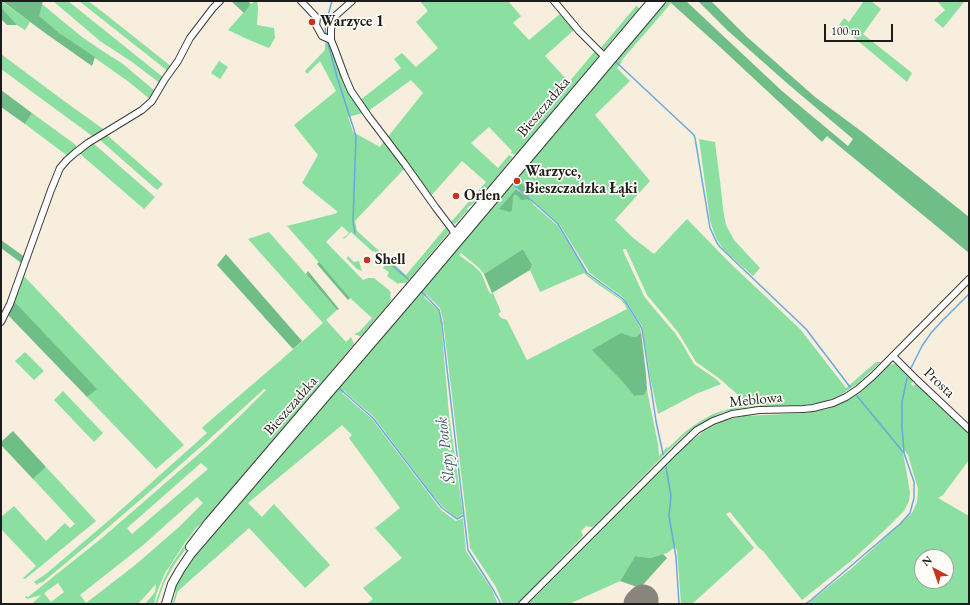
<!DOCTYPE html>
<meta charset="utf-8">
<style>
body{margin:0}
#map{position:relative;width:970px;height:605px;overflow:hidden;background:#f7eedd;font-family:"EB Garamond",serif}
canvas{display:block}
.frame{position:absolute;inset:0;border:2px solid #1c1c1c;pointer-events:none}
.north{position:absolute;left:914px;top:549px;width:40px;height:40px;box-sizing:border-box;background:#fdfcf7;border:1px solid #a3a29f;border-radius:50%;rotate:319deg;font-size:11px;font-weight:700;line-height:16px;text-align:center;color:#1c1c1c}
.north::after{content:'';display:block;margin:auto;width:14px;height:18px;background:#c8321e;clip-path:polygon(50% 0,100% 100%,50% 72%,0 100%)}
.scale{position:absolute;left:824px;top:24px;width:69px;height:18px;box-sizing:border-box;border:2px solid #1c1c1c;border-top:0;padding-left:5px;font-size:12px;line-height:14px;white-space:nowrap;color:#1c1c1c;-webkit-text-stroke:3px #fdfcf7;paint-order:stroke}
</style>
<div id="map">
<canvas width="970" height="605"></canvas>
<div class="frame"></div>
<div class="north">N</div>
<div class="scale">100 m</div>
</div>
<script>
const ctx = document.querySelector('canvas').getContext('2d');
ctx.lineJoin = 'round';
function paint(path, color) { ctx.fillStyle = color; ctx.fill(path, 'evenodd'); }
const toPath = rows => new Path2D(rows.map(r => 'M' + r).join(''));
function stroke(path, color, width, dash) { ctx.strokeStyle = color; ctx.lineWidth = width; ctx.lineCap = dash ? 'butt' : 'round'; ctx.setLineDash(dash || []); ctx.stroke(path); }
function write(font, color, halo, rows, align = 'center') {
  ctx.font = font + ' "EB Garamond",serif'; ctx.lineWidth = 3.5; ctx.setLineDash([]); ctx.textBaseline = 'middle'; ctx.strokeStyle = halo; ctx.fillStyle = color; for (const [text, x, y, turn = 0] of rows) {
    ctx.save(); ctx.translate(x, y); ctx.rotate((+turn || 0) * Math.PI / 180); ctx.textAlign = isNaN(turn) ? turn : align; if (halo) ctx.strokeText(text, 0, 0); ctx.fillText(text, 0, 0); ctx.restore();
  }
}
paint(toPath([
 [1,1,30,22,25,30,17,25,1,7],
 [53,1,68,1,164,78,161,84,132,62,100,41],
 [79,1,88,1,104,13,172,67,169,72],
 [255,1,257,1,258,7,257,25,274,28,275,38,269,48,247,39,228,30,251,4],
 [420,1,434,1,435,2,436,1,508,1,521,16,513,23,529,40,561,13,575,29,545,56,569,82,595,51,600,55,516,155,511,153,512,151,489,127,471,143,498,168,509,155,513,157,482,195,470,206,469,206,467,209,468,210,455,224,451,222,486,182,462,161,430,197,387,138,423,93,411,80,367,112,359,101,401,68,394,59,402,53,416,67,438,48,416,22,428,11],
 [667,1,673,1,621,61,622,62,617,68,630,81,595,115,650,181,615,220,632,237,654,254,687,219,730,263,800,329,846,388,876,362,881,362,857,384,842,394,829,400,817,403,803,405,762,406,742,408,723,412,703,422,686,434,668,451,594,526,591,527,586,526,581,531,583,535,581,538,517,604,503,604,496,587,470,548,443,320,440,308,426,294,424,297,438,310,441,321,449,415,463,514,456,518,443,507,428,489,374,417,344,391,342,393,372,419,441,510,456,521,463,518,466,551,492,590,498,604,367,604,373,599,363,588,402,558,375,528,400,508,349,438,352,435,342,425,248,503,262,517,274,504,330,565,305,588,249,528,178,591,174,604,172,604,176,592,175,591,170,604,171,595,187,563,209,538,210,539,317,413,320,412,320,410,455,251,457,250,456,249,503,194,515,182,516,182,517,180,516,179,541,149,544,148,543,147,651,20,652,20,653,18],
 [521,183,525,187,529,190,531,192,529,197,560,225,573,246,590,273,624,298,642,326,651,381,658,414,696,394,721,384,716,379,694,364,683,345,675,333,651,305,644,296,624,253,623,249,626,249,647,295,678,332,696,362,720,379,746,402,742,405,713,414,699,422,686,431,668,448,667,447,659,456,658,444,647,390,644,395,634,396,622,381,633,337,636,337,641,332,640,327,624,301,587,274,558,226,534,205,530,199,527,199,515,195,513,197,512,202,500,209],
 [523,249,532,265,530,270,540,292,584,273,596,283,621,300,625,305,627,309,527,360,507,320,501,318,498,314,501,312,493,293,490,294,481,273,474,266,459,255,461,253,479,268,484,274],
 [864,1,871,1,881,9,863,34,912,73,907,82,839,25,844,18,849,22],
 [937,1,965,1,943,28,934,20,945,10],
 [42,4,82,37,98,48,123,64,156,92,151,100,129,82,58,32,38,16],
 [635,5,639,8,639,9,602,52,599,50,636,6],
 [325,42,329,44,331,46,348,89,363,113,348,117,353,132,380,147,384,141,404,167,404,169,355,221,357,231,406,275,447,226,450,231,407,282,404,283,399,283,398,284,387,276,389,272,383,268,386,264,383,261,384,260,374,251,373,252,351,232,344,239,343,238,349,233,342,226,326,242,363,280,368,278,374,278,389,290,391,293,390,294,391,301,361,336,359,336,354,334,359,332,372,318,350,298,287,226,334,214,338,212,302,183,318,155,294,125,336,91,320,61,307,74,305,71,324,51,325,49],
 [1,54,64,101,106,131,95,138,1,69],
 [219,61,228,67,220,79,211,73],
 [32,113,76,145,76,148,77,150,69,157,25,124],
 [107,135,163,184,157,190,100,140],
 [699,139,715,142,721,189,723,209,726,225,734,240,760,268,753,276,724,250,717,240,713,230,710,220],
 [93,143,155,197,144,209,79,153],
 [269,232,337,310,326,320,346,342,351,337,354,344,204,522,196,528,186,541,165,573,157,592,154,604,145,604,155,592,156,584,138,604,32,604,41,595,27,599,25,597,26,596,28,597,102,538,208,446,242,414,266,390,264,389,205,443,147,494,97,537,43,582,39,583,37,585,34,582,47,573,114,516,207,433,202,428,205,425,281,360,323,323,248,239],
 [201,463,208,469,132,534,127,528],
 [197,497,203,503,179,527,134,566,86,603,80,595,142,546],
 [58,583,64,592,51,602,44,593],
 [348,256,354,262,359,261,362,271,357,269,347,259,347,258],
 [23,275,184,445,156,469,87,397,96,389,14,301],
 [25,352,44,371,34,380,15,361],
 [893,364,896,364,913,381,911,384,913,386,916,384,969,433,969,460,943,495,938,498,969,516,969,604,807,604,852,568,912,513,917,502,918,489,908,455,902,447,907,475,910,493,909,501,904,511,886,529,852,560,802,600,763,551,759,548,730,512,726,514,754,548,692,604,681,604,678,562,677,550,675,547,667,553,651,558,635,556,620,581,569,604,528,604,683,448,704,431,722,421,743,416,805,413,828,409,842,403,862,391,889,365],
 [922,557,946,557,946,581,922,581],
 [63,391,103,433,94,442,54,400],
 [46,467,96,521,25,579,23,578,36,566,1,529,1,517,14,506,46,541,65,523,70,528,75,524,33,479],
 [204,524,174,565,164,583,157,604,155,604,163,581,170,567,190,537,197,529]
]), '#8adfa1');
paint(toPath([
 [2,1,43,1,39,16,58,32,95,57,92,66,45,33],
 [231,1,248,1,251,4,244,13],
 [673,1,686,1,782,91,848,146,853,139,788,84,727,30,698,1,711,1,746,36,815,97,861,131,969,217,969,253,827,136,822,142,720,47,671,3],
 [1,7,17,25,7,25,1,19],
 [1,90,32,113,25,124,1,107],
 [521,183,525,187,529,190,531,192,529,197,517,187],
 [516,189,530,199,529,200,527,199,524,200,521,200,518,196,515,195,513,197,512,210,510,212,499,209],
 [1,240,26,258,24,265,1,248],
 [523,249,532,265,530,270,492,293,484,274],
 [226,254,302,341,293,349,217,265],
 [319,262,350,298,348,300,317,264],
 [308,271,339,309,337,310,306,274],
 [14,301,97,389,87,397,7,314],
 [641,332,646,374,647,390,644,395,634,396,622,381,592,350,621,333,633,337,636,337],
 [13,431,46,467,33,479,1,445,1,442],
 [663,554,667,558,640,588,620,581,635,556,651,558]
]), '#6fbe87');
stroke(toPath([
 [326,36,325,26,332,1],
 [327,40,337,77,356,136,353,222,355,233],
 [616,62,694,135,695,138,710,228,717,243,720,247,806,329,850,387],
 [515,186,530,199,558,224,587,273,622,298,625,301,640,325,642,329,656,421,663,454],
 [385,259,408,279],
 [422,292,439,310,442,324,447,369,468,550,494,591,501,604],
 [911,368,922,346,931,333,941,322,969,294],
 [340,389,373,418,427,489,442,508,457,519,464,515],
 [857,396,904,453],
 [666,467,671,496,669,516,676,557,679,604],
 [805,604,811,600,900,524,910,513,914,498,914,482,904,453,902,427,902,402,907,378]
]), '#6ba9dd', 1.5);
stroke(toPath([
 [639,604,643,600]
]), '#8a857c', 31);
const minor = toPath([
 [301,1,317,18,316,25,322,36,331,40,335,50,345,77,351,91,369,117,404,163,436,208,452,229,456,236],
 [554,1,579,31,605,57],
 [331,40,331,29,334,17,352,1],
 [1,322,10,304,51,190,60,168,67,160,75,153,88,143,142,110,152,101,165,79,178,61,190,38,213,8,220,1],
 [893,356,917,380,969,429],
 [522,604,676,450,697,430,713,421,732,414,759,410,803,409,813,408,833,403,846,397,858,389,873,376,969,279]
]);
const major = toPath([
 [190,547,209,522,455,234,652,1],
 [166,604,172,584,180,570,190,555,419,288,661,1]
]);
stroke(minor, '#3d3c39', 8);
stroke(major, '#3d3c39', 10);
stroke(minor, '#fff', 6);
stroke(major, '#fff', 8);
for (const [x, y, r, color] of [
 [312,22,4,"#c8321e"],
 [517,181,4,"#c8321e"],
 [456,196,4,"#c8321e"],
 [367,260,4,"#c8321e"]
]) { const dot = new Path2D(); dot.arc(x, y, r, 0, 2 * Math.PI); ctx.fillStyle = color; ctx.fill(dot); stroke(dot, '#fdfcf7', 1.5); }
write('bold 15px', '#1c1c1c', '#fdfcf7', [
 ["Warzyce 1",320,22],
 ["Warzyce,",525,172],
 ["Bieszczadzka Łąki",525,189],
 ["Orlen",464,196],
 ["Shell",375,260]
], 'left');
write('15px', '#1c1c1c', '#fdfcf7', [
 ["Bieszczadzka",544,107,-50],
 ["Prosta",939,383,43],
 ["Meblowa",756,400,-6],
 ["Bieszczadzka",291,406,-49]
]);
write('italic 16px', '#405b73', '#fdfcf7', [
 ["Ślepy Potok",446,450,-97]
]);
</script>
